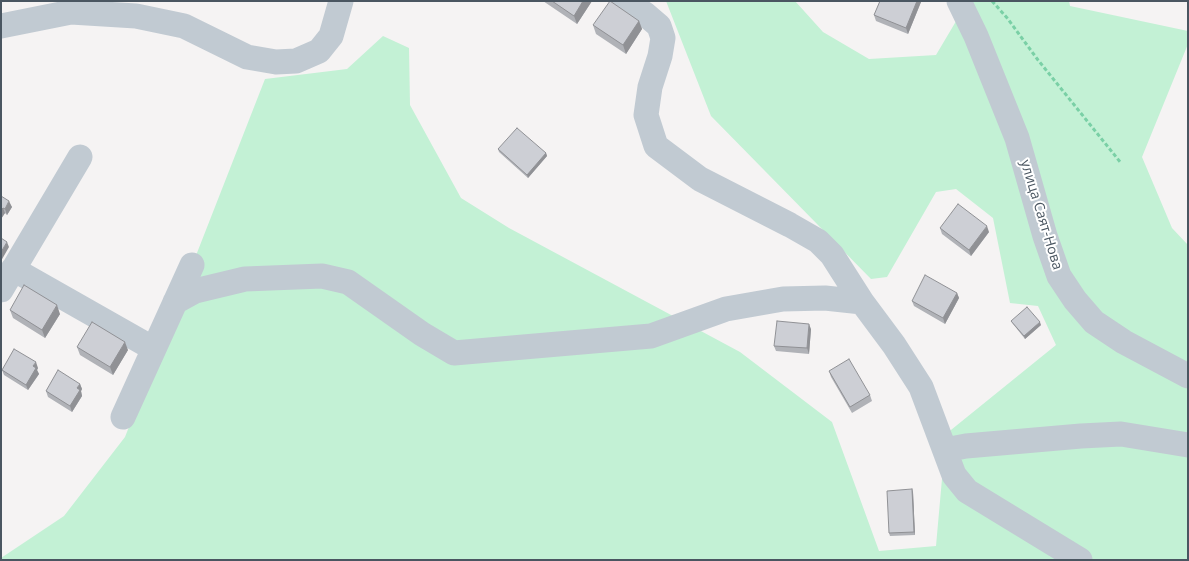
<!DOCTYPE html>
<meta charset="utf-8">
<style>
body{margin:0}
#map{position:relative;width:1189px;height:561px;overflow:hidden;background:#f5f3f3;font-family:"Open Sans",sans-serif}
canvas{display:block}
.frame{position:absolute;inset:0;border:2px solid #4a5661;pointer-events:none}
</style>
<div id="map">
<canvas width="1189" height="561"></canvas>
<div class="frame"></div>
</div>
<script>
const context = document.querySelector('canvas').getContext('2d');
context.lineJoin = 'round';
function fillPath(path, color) { context.fillStyle = color; context.fill(path, 'evenodd'); }
const shape = rows => new Path2D(rows.map(r => 'M' + r).join(''));
function trace(path, color, width, dash) { context.strokeStyle = color; context.lineWidth = width; context.lineCap = dash ? 'butt' : 'round'; context.setLineDash(dash || []); context.stroke(path); }
function label(font, color, halo, rows, align = 'center') {
  context.font = font + ' "Open Sans",sans-serif'; context.lineWidth = 4; context.setLineDash([]); context.textBaseline = 'middle'; context.strokeStyle = halo; context.fillStyle = color; for (const [text, x, y, turn = 0] of rows) {
    context.save(); context.translate(x, y); context.rotate((+turn || 0) * Math.PI / 180); context.textAlign = isNaN(turn) ? turn : align; if (halo) context.strokeText(text, 0, 0); context.fillText(text, 0, 0); context.restore();
  }
}
fillPath(shape([
 [666,1,795,1,823,32,869,59,936,55,968,1,1069,1,1070,6,1188,31,1188,44,1142,157,1172,228,1188,245,1188,560,1,560,1,558,64,516,125,437,265,79,347,69,383,36,409,48,410,105,461,198,509,228,740,352,832,422,879,551,936,546,946,434,1056,345,1038,306,1010,303,993,218,956,189,936,192,887,277,871,279,711,116]
]), '#c3f1d5');
trace(shape([
 [992,1,1008,19,1038,60,1121,163]
]), '#7ad0a6', 3, [4, 2.5]);
trace(shape([
 [625,1,645,14,659,26,663,38,660,56,650,87,646,115,656,146,700,179,790,225,818,241,832,255,862,302,894,345,921,387,954,475,967,491,1080,560],
 [959,1,976,36,1017,138,1045,236,1059,276,1075,300,1094,322,1124,342,1188,376],
 [1,26,71,12,136,16,184,26,247,57,276,62,296,61,319,51,331,36,341,1],
 [13,269,154,349],
 [1,290,80,157],
 [175,302,195,291,245,279,322,276,348,282,422,334,454,353,651,336,726,309,783,299,825,298,862,302],
 [123,417,192,265],
 [945,450,966,446,1081,436,1121,434,1188,445]
]), '#c1cad2', 25);
fillPath(shape([
 [543,1,592,1,577,24],
 [880,1,920,1,921,2,908,34,876,21,874,15],
 [639,21,642,29,626,54,596,34,593,25],
 [498,149,546,153,547,156,528,178,499,152],
 [1,196,12,207,7,215,5,213,1,219],
 [940,228,989,232,971,256,942,234],
 [957,293,959,298,945,324,914,306,912,301],
 [10,310,60,314,45,338,13,318],
 [1011,321,1041,325,1025,339,1013,324],
 [811,329,809,354,776,351,774,346],
 [77,347,128,350,113,375,80,355],
 [38,368,37,370,39,374,28,390,4,375,2,370],
 [829,371,870,395,872,401,852,413,831,377],
 [80,384,82,389,81,391,82,396,72,412,48,397,46,391],
 [912,489,913,492,915,535,890,536,889,533]
]), '#b0b2b7');
fillPath(shape([
 [583,1,592,1,577,24,574,16],
 [917,1,920,1,921,2,908,34,906,28],
 [639,21,642,29,626,54,623,45],
 [546,153,547,156,528,178,527,175],
 [9,201,12,207,7,215,5,209],
 [3,208,5,213,1,219,1,210],
 [987,226,989,232,971,256,969,250],
 [7,242,9,247,1,261,1,252],
 [957,293,959,298,945,324,943,318],
 [57,305,60,314,45,338,42,330],
 [1040,322,1041,325,1025,339,1024,336],
 [809,324,811,329,809,354,807,348],
 [125,342,128,350,113,375,110,367],
 [36,362,38,368,37,370,39,374,28,390,26,385,33,366],
 [80,384,82,389,81,391,82,396,72,412,70,406,77,388],
 [912,489,913,492,915,535,914,532]
]), '#909195');
const building = shape([
 [552,1,583,1,574,16,552,1],
 [610,1,639,21,623,45,593,25,610,1],
 [880,1,917,1,906,28,874,15,880,1],
 [517,128,546,153,527,175,498,149,517,128],
 [1,196,9,201,5,209,3,208,1,210,1,196],
 [958,204,987,226,969,250,940,228,958,204],
 [1,238,7,242,1,252,1,238],
 [925,275,957,293,943,318,912,301,925,275],
 [24,285,57,305,42,330,10,310,24,285],
 [1027,307,1040,322,1024,336,1011,321,1027,307],
 [777,321,809,324,807,348,774,346,777,321],
 [92,322,125,342,110,367,77,347,92,322],
 [14,349,36,362,33,366,36,368,26,385,2,370,14,349],
 [849,359,870,395,850,407,829,371,849,359],
 [58,370,80,384,77,388,80,390,70,406,46,391,58,370],
 [912,489,914,532,889,533,887,491,912,489]
]);
fillPath(building, '#cdcfd5');
trace(building, '#909195', 1);
label('14px', '#4a5661', '#fff', [
 ["улица Саят-Нова",1041,215,73]
]);
</script>
